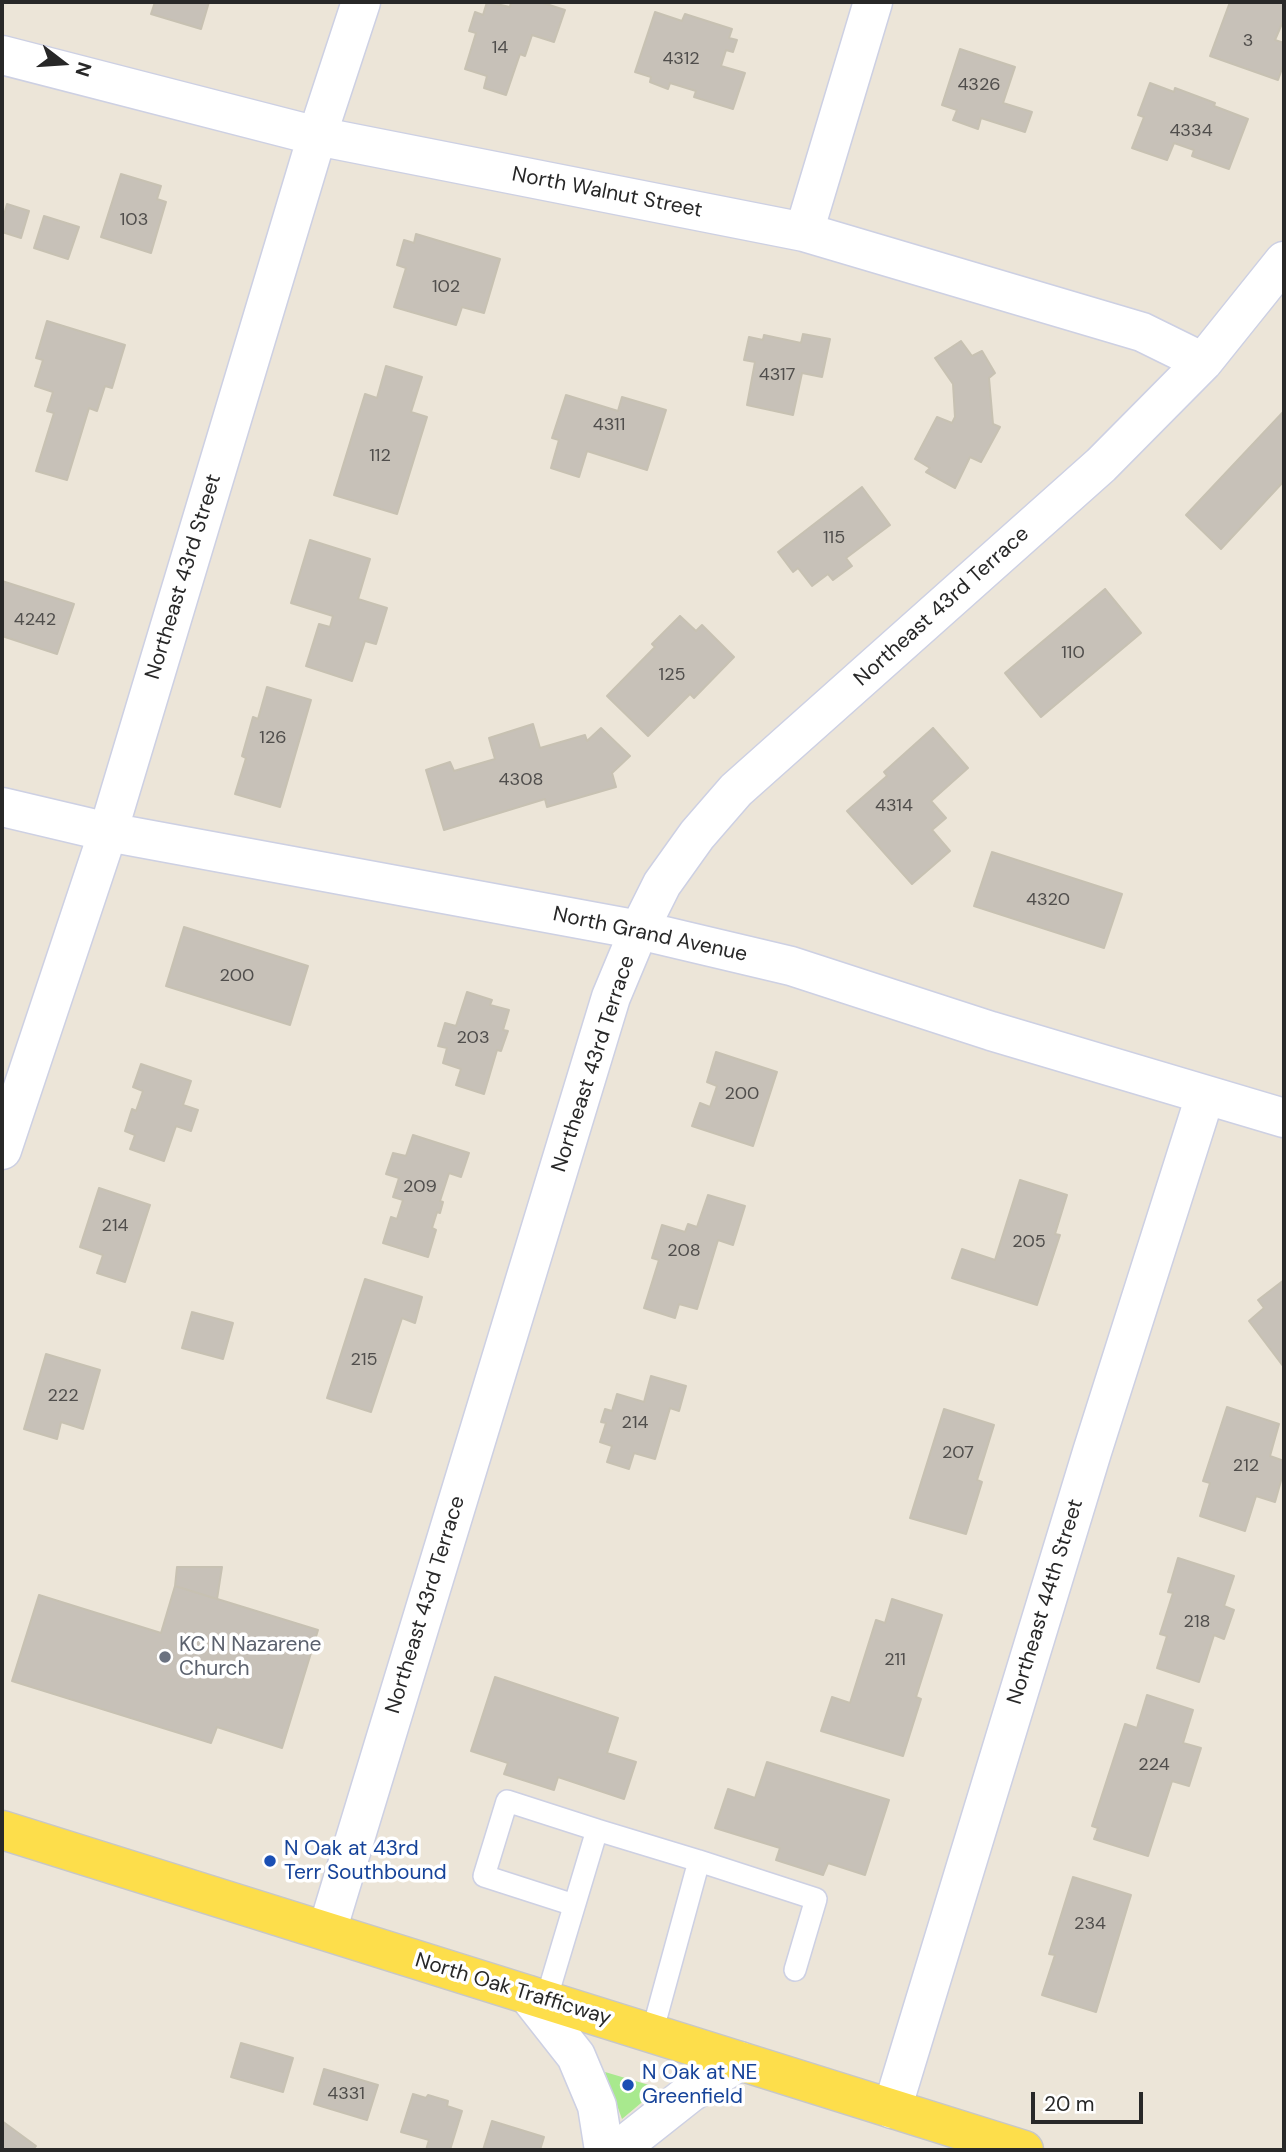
<!DOCTYPE html>
<style>
body{margin:0}
#map{position:relative;width:1286px;height:2152px;overflow:hidden;background:#ece5d8;font-family:"DM Sans",sans-serif}
canvas{display:block}
.frame{position:absolute;inset:0;border:4px solid #282828;pointer-events:none}
.north{position:absolute;left:28px;top:28px;width:70px;height:70px;-webkit-text-stroke:5px #fff;paint-order:stroke;rotate:107deg;font-size:19px;font-weight:700;line-height:28px;text-align:center;color:#282828}
.north::after{content:'';display:block;margin:auto;width:24px;height:32px;background:#282828;clip-path:polygon(50% 0,100% 100%,50% 72%,0 100%)}
.scale{position:absolute;left:1031px;top:2092px;width:112px;height:32px;box-sizing:border-box;border:4px solid #282828;border-top:0;padding-left:9px;font-size:21px;line-height:24px;white-space:nowrap;color:#282828;-webkit-text-stroke:5px #fff;paint-order:stroke}
</style>
<div id="map">
<canvas width="1286" height="2152"></canvas>
<div class="frame"></div>
<div class="north">N</div>
<div class="scale">20 m</div>
</div>
<script>
const context = document.querySelector('canvas').getContext('2d');
context.lineJoin = 'round';
function fillPath(path, color) { context.fillStyle = color; context.fill(path, 'evenodd'); }
const shape = rows => new Path2D(rows.map(r => 'M' + r).join(''));
function trace(path, color, width, dash) { context.strokeStyle = color; context.lineWidth = width; context.lineCap = dash ? 'butt' : 'round'; context.setLineDash(dash || []); context.stroke(path); }
function label(font, color, halo, rows, align = 'center') {
  context.font = font + ' "DM Sans",sans-serif'; context.lineWidth = 7; context.setLineDash([]); context.textBaseline = 'middle'; context.strokeStyle = halo; context.fillStyle = color; for (const [text, x, y, turn = 0] of rows) {
    context.save(); context.translate(x, y); context.rotate((+turn || 0) * Math.PI / 180); context.textAlign = isNaN(turn) ? turn : align; if (halo) context.strokeText(text, 0, 0); context.fillText(text, 0, 0); context.restore();
  }
}
fillPath(shape([
 [605,2072,659,2088,622,2119]
]), '#a8e98e');
const building = shape([
 [155,2,209,2,201,29,151,14,155,2],
 [487,2,510,7,511,2,540,2,565,10,554,42,532,35,525,56,520,54,506,95,484,88,487,76,465,69,476,33,469,31,475,12,483,15,487,2],
 [1230,2,1284,2,1284,19,1275,40,1284,43,1284,63,1278,80,1210,56,1230,2],
 [655,12,682,21,685,14,732,29,729,38,737,40,733,52,726,50,721,66,745,73,733,109,694,97,696,91,670,83,668,89,650,82,651,77,635,72,655,12],
 [960,49,1015,67,1003,103,1032,112,1025,132,981,118,978,129,953,120,957,110,942,105,960,49],
 [1150,83,1174,92,1175,88,1215,103,1214,106,1248,119,1229,169,1192,156,1194,150,1174,143,1167,160,1132,148,1144,117,1138,115,1150,83],
 [121,174,161,186,157,199,166,202,151,253,101,237,121,174],
 [7,204,29,211,21,238,2,232,2,222,7,204],
 [44,216,79,227,68,259,34,248,44,216],
 [416,234,500,259,484,313,462,307,456,325,394,307,406,268,397,265,404,240,414,243,416,234],
 [47,321,125,345,112,388,105,386,97,411,89,408,67,480,36,471,54,413,47,411,53,392,35,386,43,360,36,358,47,321],
 [803,334,830,339,822,377,802,373,793,415,747,405,755,362,744,360,749,337,763,340,764,335,801,343,803,334],
 [961,341,972,356,982,351,995,373,989,378,993,424,1000,427,981,462,970,457,955,488,926,472,930,468,915,459,937,417,952,423,955,417,953,384,935,358,961,341],
 [386,366,422,377,411,412,427,417,397,514,334,495,365,394,377,398,386,366],
 [566,395,618,411,622,397,666,410,647,470,587,451,579,477,551,468,559,440,552,438,566,395],
 [1284,411,1284,481,1221,549,1186,515,1284,411],
 [862,487,890,525,846,558,852,566,833,580,828,574,812,586,798,568,793,572,778,552,862,487],
 [310,540,370,559,358,599,387,608,376,644,365,641,352,681,306,666,319,624,330,627,333,616,291,603,310,540],
 [2,581,74,604,57,654,2,636,2,581],
 [1105,589,1141,633,1041,717,1005,673,1105,589],
 [680,616,696,631,702,625,734,657,694,698,690,694,648,736,607,696,655,647,652,644,680,616],
 [267,687,311,700,280,807,235,794,246,758,242,756,253,717,258,719,267,687],
 [533,724,540,748,585,735,587,741,601,728,630,756,612,773,616,787,547,807,545,799,444,830,426,770,450,762,454,771,495,759,489,738,533,724],
 [933,728,968,768,931,801,946,818,932,830,950,851,912,884,847,811,887,776,884,772,933,728],
 [992,852,1122,894,1104,948,974,906,992,852],
 [184,927,308,966,290,1025,166,986,184,927],
 [467,992,492,1000,490,1005,509,1010,503,1030,508,1031,501,1051,497,1050,484,1094,456,1085,461,1069,443,1063,447,1048,438,1046,445,1023,456,1026,467,992],
 [716,1052,777,1072,753,1146,692,1126,700,1103,710,1107,717,1086,707,1082,716,1052],
 [141,1064,191,1081,183,1105,198,1110,191,1131,176,1126,164,1161,130,1149,135,1135,125,1131,132,1109,136,1111,143,1091,133,1087,141,1064],
 [413,1135,469,1153,461,1177,449,1173,440,1201,443,1202,440,1213,437,1212,432,1228,436,1230,428,1257,383,1243,391,1217,397,1219,403,1200,393,1197,399,1178,386,1174,393,1153,406,1156,413,1135],
 [1020,1180,1067,1195,1055,1234,1060,1235,1037,1305,952,1278,962,1249,995,1260,1020,1180],
 [99,1188,150,1205,125,1282,97,1273,103,1255,80,1247,99,1188],
 [708,1195,745,1206,733,1245,718,1240,697,1309,679,1304,675,1318,644,1308,659,1260,652,1258,662,1225,685,1232,688,1224,697,1227,708,1195],
 [365,1279,422,1297,415,1323,402,1318,371,1412,327,1398,365,1279],
 [1284,1280,1284,1365,1283,1366,1249,1321,1264,1308,1258,1300,1284,1280],
 [192,1312,233,1323,223,1359,182,1348,192,1312],
 [46,1354,100,1370,83,1429,61,1422,57,1439,24,1429,46,1354],
 [651,1376,686,1386,679,1411,670,1408,655,1459,634,1453,629,1469,607,1462,612,1446,600,1442,606,1423,601,1422,605,1409,612,1411,617,1394,644,1402,651,1376],
 [1227,1407,1279,1424,1270,1456,1284,1461,1284,1470,1275,1502,1256,1496,1245,1531,1200,1516,1210,1483,1203,1481,1227,1407],
 [944,1409,994,1425,977,1480,982,1482,966,1534,910,1518,944,1409],
 [1178,1558,1234,1576,1224,1606,1234,1610,1224,1639,1214,1635,1199,1682,1157,1668,1167,1636,1160,1634,1173,1593,1168,1592,1178,1558],
 [177,1567,222,1567,217,1599,175,1586,177,1567],
 [175,1586,318,1630,282,1748,217,1727,211,1743,12,1681,39,1595,161,1633,175,1586],
 [892,1599,942,1615,916,1697,921,1699,903,1756,821,1731,832,1697,850,1703,876,1620,885,1623,892,1599],
 [495,1677,618,1718,607,1753,636,1762,624,1799,558,1777,554,1790,504,1774,508,1763,471,1751,495,1677],
 [1147,1695,1193,1710,1183,1743,1201,1748,1189,1786,1172,1781,1148,1856,1094,1839,1098,1828,1092,1826,1125,1724,1137,1728,1147,1695],
 [767,1762,889,1800,865,1875,828,1863,823,1875,776,1860,780,1848,715,1828,728,1789,755,1798,767,1762],
 [1073,1877,1131,1895,1096,2012,1042,1995,1055,1955,1049,1954,1073,1877],
 [241,2043,293,2058,283,2092,231,2077,241,2043],
 [324,2069,378,2085,367,2120,314,2104,324,2069],
 [413,2094,426,2098,428,2095,448,2101,447,2106,462,2111,450,2150,426,2150,429,2140,401,2132,413,2094],
 [2,2121,36,2146,33,2150,2,2150,2,2121],
 [492,2121,544,2137,540,2150,483,2150,492,2121]
]);
fillPath(building, '#c7c1b8');
trace(building, '#c7c1b2', 2);
const service = shape([
 [574,1905,484,1876,507,1801,597,1830],
 [546,2000,597,1830,699,1861],
 [652,2033,699,1861,816,1899,795,1970]
]);
const minor = shape([
 [2,55,317,136,804,232,1142,332,1203,362],
 [804,232,873,2],
 [2,807,108,832,639,930,791,966,991,1031,1284,1118],
 [2,1150,108,832,317,136,361,2],
 [327,1931,611,997,639,930,662,884,697,835,736,790,1101,465,1203,362,1284,261],
 [528,1995,576,2056,597,2106,604,2150],
 [892,2109,1092,1452,1205,1096],
 [618,2150,690,2093,740,2061]
]);
const primary = shape([
 [2,1830,1024,2150]
]);
trace(service, '#cdd0e3', 24);
trace(minor, '#cdd0e3', 41);
trace(primary, '#c7c7c7', 41);
trace(service, '#fff', 21);
trace(minor, '#fff', 38);
trace(primary, '#fdde4b', 38);
for (const [x, y, r, color] of [
 [165,1657,7,"#6b7280"],
 [270,1861,7,"#1a4fb4"],
 [628,2085,7,"#1a4fb4"]
]) { const dot = new Path2D(); dot.arc(x, y, r, 0, 2 * Math.PI); context.fillStyle = color; context.fill(dot); trace(dot, '#fff', 2.5); }
label('18px', '#504e4c', null, [
 ["3",1248,41],
 ["14",500,48],
 ["4312",681,59],
 ["4326",979,85],
 ["4334",1191,131],
 ["103",134,220],
 ["102",446,287],
 ["4317",777,375],
 ["4311",609,425],
 ["112",380,456],
 ["115",834,538],
 ["4242",35,620],
 ["110",1073,653],
 ["125",672,675],
 ["126",273,738],
 ["4308",521,780],
 ["4314",894,806],
 ["4320",1048,900],
 ["200",237,976],
 ["203",473,1038],
 ["200",742,1094],
 ["209",420,1187],
 ["214",115,1226],
 ["205",1029,1242],
 ["208",684,1251],
 ["215",364,1360],
 ["222",63,1396],
 ["214",635,1423],
 ["207",958,1453],
 ["212",1246,1466],
 ["218",1197,1622],
 ["211",895,1660],
 ["224",1154,1765],
 ["234",1090,1924],
 ["4331",346,2094]
]);
label('21px', '#282828', '#fff', [
 ["North Walnut Street",607,193,11],
 ["Northeast 43rd Street",184,577,-73],
 ["Northeast 43rd Terrace",942,607,-42],
 ["North Grand Avenue",650,935,12],
 ["Northeast 43rd Terrace",594,1064,-72],
 ["Northeast 44th Street",1046,1602,-73],
 ["Northeast 43rd Terrace",426,1605,-73],
 ["North Oak Trafficway",513,1990,17]
]);
label('21px', '#5b616d', '#fff', [
 ["KC N Nazarene",179,1645],
 ["Church",179,1669]
], 'left');
label('21px', '#164399', '#fff', [
 ["N Oak at 43rd",284,1849],
 ["Terr Southbound",284,1873],
 ["N Oak at NE",642,2073],
 ["Greenfield",642,2097]
], 'left');
</script>
